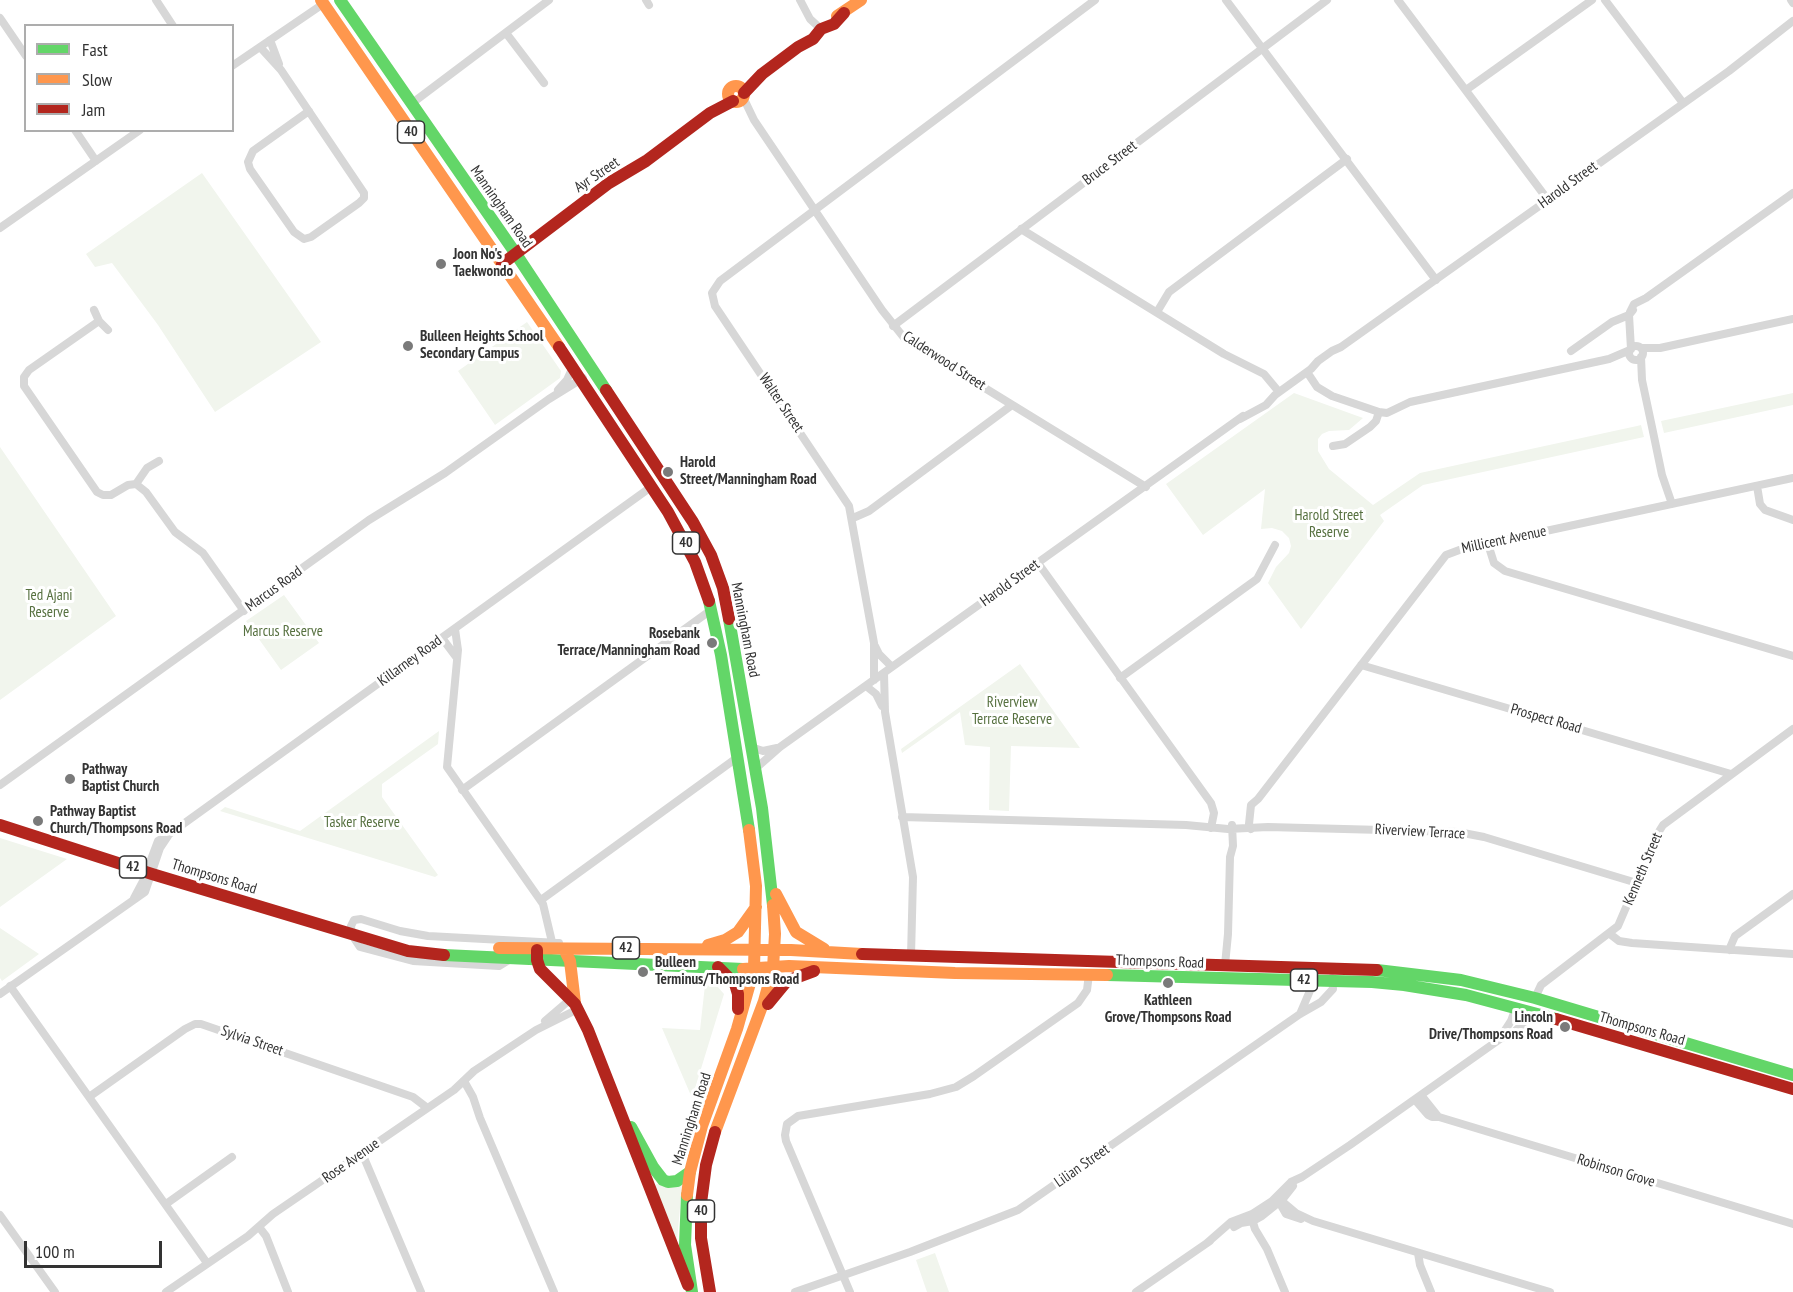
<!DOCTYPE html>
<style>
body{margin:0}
#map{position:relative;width:1793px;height:1292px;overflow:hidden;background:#fff;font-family:"PT Sans Narrow",sans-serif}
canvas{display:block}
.legend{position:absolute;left:24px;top:24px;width:210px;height:108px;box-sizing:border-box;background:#fff;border:2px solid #adadad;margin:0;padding:8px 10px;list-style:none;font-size:18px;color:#333}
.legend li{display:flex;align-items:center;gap:12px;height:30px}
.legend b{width:30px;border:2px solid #adadad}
.scale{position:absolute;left:24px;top:1241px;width:138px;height:27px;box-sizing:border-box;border:3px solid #333;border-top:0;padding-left:8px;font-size:18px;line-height:21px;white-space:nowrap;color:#333;-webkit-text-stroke:4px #fff;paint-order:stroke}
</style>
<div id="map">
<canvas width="1793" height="1292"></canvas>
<ul class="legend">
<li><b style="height:8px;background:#63d668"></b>Fast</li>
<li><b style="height:8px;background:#ff974d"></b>Slow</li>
<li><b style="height:8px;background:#b3261e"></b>Jam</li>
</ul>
<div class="scale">100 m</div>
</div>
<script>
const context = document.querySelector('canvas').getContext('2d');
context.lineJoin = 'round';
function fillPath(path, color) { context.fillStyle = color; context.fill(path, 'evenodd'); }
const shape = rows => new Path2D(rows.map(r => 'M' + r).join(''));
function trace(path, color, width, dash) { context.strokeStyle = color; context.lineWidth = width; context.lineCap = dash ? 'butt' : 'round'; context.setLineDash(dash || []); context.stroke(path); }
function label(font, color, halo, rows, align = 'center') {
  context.font = font + ' "PT Sans Narrow",sans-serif'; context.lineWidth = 6; context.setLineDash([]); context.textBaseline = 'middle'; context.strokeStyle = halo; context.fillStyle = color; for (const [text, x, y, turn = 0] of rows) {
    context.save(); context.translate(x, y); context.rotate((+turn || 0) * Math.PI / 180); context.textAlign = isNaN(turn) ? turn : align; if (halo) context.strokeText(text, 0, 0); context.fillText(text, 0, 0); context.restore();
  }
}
fillPath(shape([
 [202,173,321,342,215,412,158,325,112,263,95,267,86,254],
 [527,322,561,371,560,378,495,425,458,371],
 [1294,393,1363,418,1349,430,1329,431,1322,434,1318,439,1318,451,1329,469,1373,505,1420,473,1637,426,1641,425,1644,437,1423,485,1380,515,1384,521,1301,629,1268,583,1276,567,1289,553,1291,546,1289,538,1282,531,1272,528,1261,529,1265,489,1203,535,1166,484],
 [1793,393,1793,405,1664,433,1661,421],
 [0,447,116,616,0,700],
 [284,595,319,643,281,670,246,621],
 [1020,664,1080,748,1011,746,1009,811,989,810,990,747,965,745,960,712,902,753,901,749],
 [439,731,438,744,382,784,382,797,438,875,435,877,220,811,225,807,300,831],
 [0,838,67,859,0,907],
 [0,928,39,954,2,981,0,978],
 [705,985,717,986,724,994,692,1098,662,1028,700,1030],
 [659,1183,682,1185,677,1241,652,1186],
 [935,1253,949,1292,927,1292,916,1260]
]), '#f1f5ed');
trace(shape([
 [156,0,173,26],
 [646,0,649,5],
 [800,0,810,19,821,29],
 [1226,0,1436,280],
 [1398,0,1548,200],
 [1605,0,1683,103],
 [1791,0,1793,3],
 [0,18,26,56],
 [506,33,544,83],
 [270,40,279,64],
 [260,47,281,70,364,193,364,198,359,203,311,237,304,239,294,232,250,169,248,162,253,151,309,111],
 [232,66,323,4],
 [1466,90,1592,0],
 [743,97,754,120,882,310,905,339,1146,487],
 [411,104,549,0],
 [75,130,96,161],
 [0,228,140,130],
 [1021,229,1224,354,1264,374,1279,392],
 [94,310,99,321,108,330],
 [1157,312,1169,292,1347,159],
 [1630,312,1634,304,1646,298,1793,193],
 [1629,315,1631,349],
 [99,321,29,370,24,377,24,386,97,492,103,495,111,495,128,485,136,484],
 [893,326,1327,0],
 '1629 353a7 7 0 1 1 14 0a7 7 0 1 1-14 0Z',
 [1641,348,1660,348,1793,319],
 [1571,351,1612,322,1629,315,1633,310],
 [1641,357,1642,380,1652,427,1662,475,1672,504],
 [1307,372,1317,387,1332,396,1379,412,1387,413,1410,402,1609,359,1630,350],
 [558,390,567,380,572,369],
 [1240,419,1266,405,1275,395,1311,369,1318,361,1332,351,1341,347,1729,71,1793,21],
 [1333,446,1345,444,1370,427,1376,421,1379,412],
 [159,461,147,468,136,484,146,492,175,532,203,553,244,611],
 [1757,486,1760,504,1765,510,1793,520],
 [853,518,869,511,1012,405],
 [1488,544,1494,563,1505,571,1793,656],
 [1038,563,1211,803,1214,813,1211,828],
 [455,629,458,650,447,767,543,904,552,942],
 [442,638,457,658],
 [875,646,879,654,892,667],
 [1361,665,1731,774],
 [884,673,885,712,913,877,911,956],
 [1120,678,1257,579,1275,545],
 [874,680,874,643,849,506,715,306,712,293,720,281,1095,0],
 [866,686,876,694,882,706],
 [751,747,763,751,777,748],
 [755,769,780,747,1243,416],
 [0,785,369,520,445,473,549,399,583,378],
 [462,790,711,610],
 [902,817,1186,825,1228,829,1268,827,1458,832,1484,837,1637,883],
 [1251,829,1249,824,1251,805,1258,799,1446,555,1462,549,1793,478],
 [134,898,143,881,158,841,168,835,651,487],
 [541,900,738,757],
 [1610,934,1619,941,1632,943,1793,954],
 [1729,950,1735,936,1793,894],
 [512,958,499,966,413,961,360,947,352,935,351,926,354,920,361,919,400,931,428,936,559,943],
 [1225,965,1228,934,1230,857,1233,846,1232,825],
 [10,986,207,1263],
 [0,994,145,892,160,848,168,836],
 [1535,998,1541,985,1618,926,1658,833,1663,825,1793,729],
 [1300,1014,1315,979],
 [545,1021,573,997],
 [1500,1038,1511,1021,1516,1007],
 [464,1081,473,1097,480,1118,554,1292],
 [1421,1095,1437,1115],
 [89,1097,185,1029,195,1024,201,1024,413,1097,426,1107],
 [1415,1100,1428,1115,1432,1117,1439,1117,1793,1224],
 [362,1153,421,1292],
 [1277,1197,1296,1213,1313,1221,1550,1292],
 [1278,1200,1286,1214,1301,1219],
 [166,1204,232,1157],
 [0,1215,55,1292],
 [1252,1219,1255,1229,1267,1249,1285,1292],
 [259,1227,266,1236,288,1292],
 [1234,1227,1241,1223,1253,1221,1262,1216,1282,1200,1293,1186],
 [1207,1243,1231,1222,1252,1214,1272,1201,1291,1182,1302,1177,1350,1145,1500,1039,1514,1032,1524,1023,1531,1012],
 [1418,1253,1420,1265,1431,1292],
 [166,1292,248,1236,273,1214,454,1090,474,1071,536,1030,578,1009],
 [795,1292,910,1252,1018,1210,1300,1014,1321,1002,1333,989,1332,978],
 [850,1292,786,1141,785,1135,787,1124,798,1116,930,1094,956,1087,974,1076,1078,1003,1087,990,1089,974],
 [1136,1292,1210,1241]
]), '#d7d7d7', 8);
trace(shape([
 [340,0,516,254,606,390],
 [709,601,721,655,749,830],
 [729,619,762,808,773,905],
 [444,955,743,969],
 [1377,970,1461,980,1535,998,1793,1075],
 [1107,975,1372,982,1404,985,1466,995,1556,1019],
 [631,1127,653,1167,663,1180,668,1182,677,1181,690,1172],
 [687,1195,685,1245,692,1292]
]), '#63d668', 12);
trace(shape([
 [321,0,559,347],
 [837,16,861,0],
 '728 94a8 8 0 1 1 16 0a8 8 0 1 1-16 0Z',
 [776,894,796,932,824,949],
 [708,945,725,940,738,932,756,907],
 [499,948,791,950,862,954],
 [566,953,570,961,575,1003],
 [743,969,789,966,955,973,1107,975],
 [715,1132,764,1001,773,968,775,934,773,905],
 [687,1195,690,1172,702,1126,737,1029,754,969,756,886,749,830]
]), '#ff974d', 12);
trace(shape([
 [744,93,762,74,798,47,813,39,821,29,834,24,844,13],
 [502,264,609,183,646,161,710,113,733,101],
 [559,347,668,512,695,562,709,601],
 [606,390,693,522,711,555,723,588,729,619],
 [0,825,152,874,408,951,444,955],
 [537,950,537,960,540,969,575,1004,588,1030,688,1285],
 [862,954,1377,970],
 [718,967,735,984,738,994,738,1009],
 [768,1004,787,981,814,971],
 [1556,1019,1793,1089],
 [710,1292,701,1238,701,1203,706,1165,715,1132]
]), '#b3261e', 12);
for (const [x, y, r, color] of [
 [441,264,6,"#7a7a7a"],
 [408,346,6,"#7a7a7a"],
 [668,472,6,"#7a7a7a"],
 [712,643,6,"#7a7a7a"],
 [70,779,6,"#7a7a7a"],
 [38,821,6,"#7a7a7a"],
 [643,972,6,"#7a7a7a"],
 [1168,983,6,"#7a7a7a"],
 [1565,1027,6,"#7a7a7a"]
]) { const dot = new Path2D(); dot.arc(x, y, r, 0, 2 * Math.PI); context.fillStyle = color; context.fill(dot); trace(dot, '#fff', 2); }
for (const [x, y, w] of [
 [411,132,27],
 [686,543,27],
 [133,867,27],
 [626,948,27],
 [1304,980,27],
 [701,1211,27]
]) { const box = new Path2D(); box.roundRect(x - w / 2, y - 11, w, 22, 4.5); context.fillStyle = '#fff'; context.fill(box); trace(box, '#333', 1.5); }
label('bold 14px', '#333', null, [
 ["40",411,132],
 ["40",686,543],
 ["42",133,867],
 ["42",626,948],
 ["42",1304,980],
 ["40",701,1211]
]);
label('15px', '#333', '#fff', [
 ["Bruce Street",1110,163,-37],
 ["Ayr Street",597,175,-34],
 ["Harold Street",1568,185,-36],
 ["Manningham Road",501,207,55],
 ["Calderwood Street",944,361,33],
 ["Walter Street",781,403,56],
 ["Millicent Avenue",1504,540,-12],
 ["Harold Street",1010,583,-36],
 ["Marcus Road",274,589,-36],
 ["Manningham Road",745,630,79],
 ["Killarney Road",410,661,-36],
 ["Prospect Road",1546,719,16],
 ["Riverview Terrace",1420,832,3],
 ["Kenneth Street",1643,869,-67],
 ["Thompsons Road",214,877,17],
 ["Thompsons Road",1160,962,2],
 ["Thompsons Road",1642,1029,16],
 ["Sylvia Street",252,1041,19],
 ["Manningham Road",692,1119,-72],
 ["Rose Avenue",351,1161,-35],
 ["Lilian Street",1082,1166,-35],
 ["Robinson Grove",1616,1171,17]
]);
label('bold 15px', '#333', '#fff', [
 ["Joon No's",453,255],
 ["Taekwondo",453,272],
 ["Bulleen Heights School",420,337],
 ["Secondary Campus",420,354],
 ["Harold",680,463],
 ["Street/Manningham Road",680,480],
 ["Rosebank",700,634,"right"],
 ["Terrace/Manningham Road",700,651,"right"],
 ["Pathway",82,770],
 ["Baptist Church",82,787],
 ["Pathway Baptist",50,812],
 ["Church/Thompsons Road",50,829],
 ["Bulleen",655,963],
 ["Terminus/Thompsons Road",655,980],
 ["Kathleen",1168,1001,"center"],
 ["Grove/Thompsons Road",1168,1018,"center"],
 ["Lincoln",1553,1018,"right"],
 ["Drive/Thompsons Road",1553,1035,"right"]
], 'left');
label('15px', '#56703f', '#fff', [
 ["Harold Street",1329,516],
 ["Reserve",1329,533],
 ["Ted Ajani",49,596],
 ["Reserve",49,613],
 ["Marcus Reserve",283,632],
 ["Riverview",1012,703],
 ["Terrace Reserve",1012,720],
 ["Tasker Reserve",362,823]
]);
</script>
